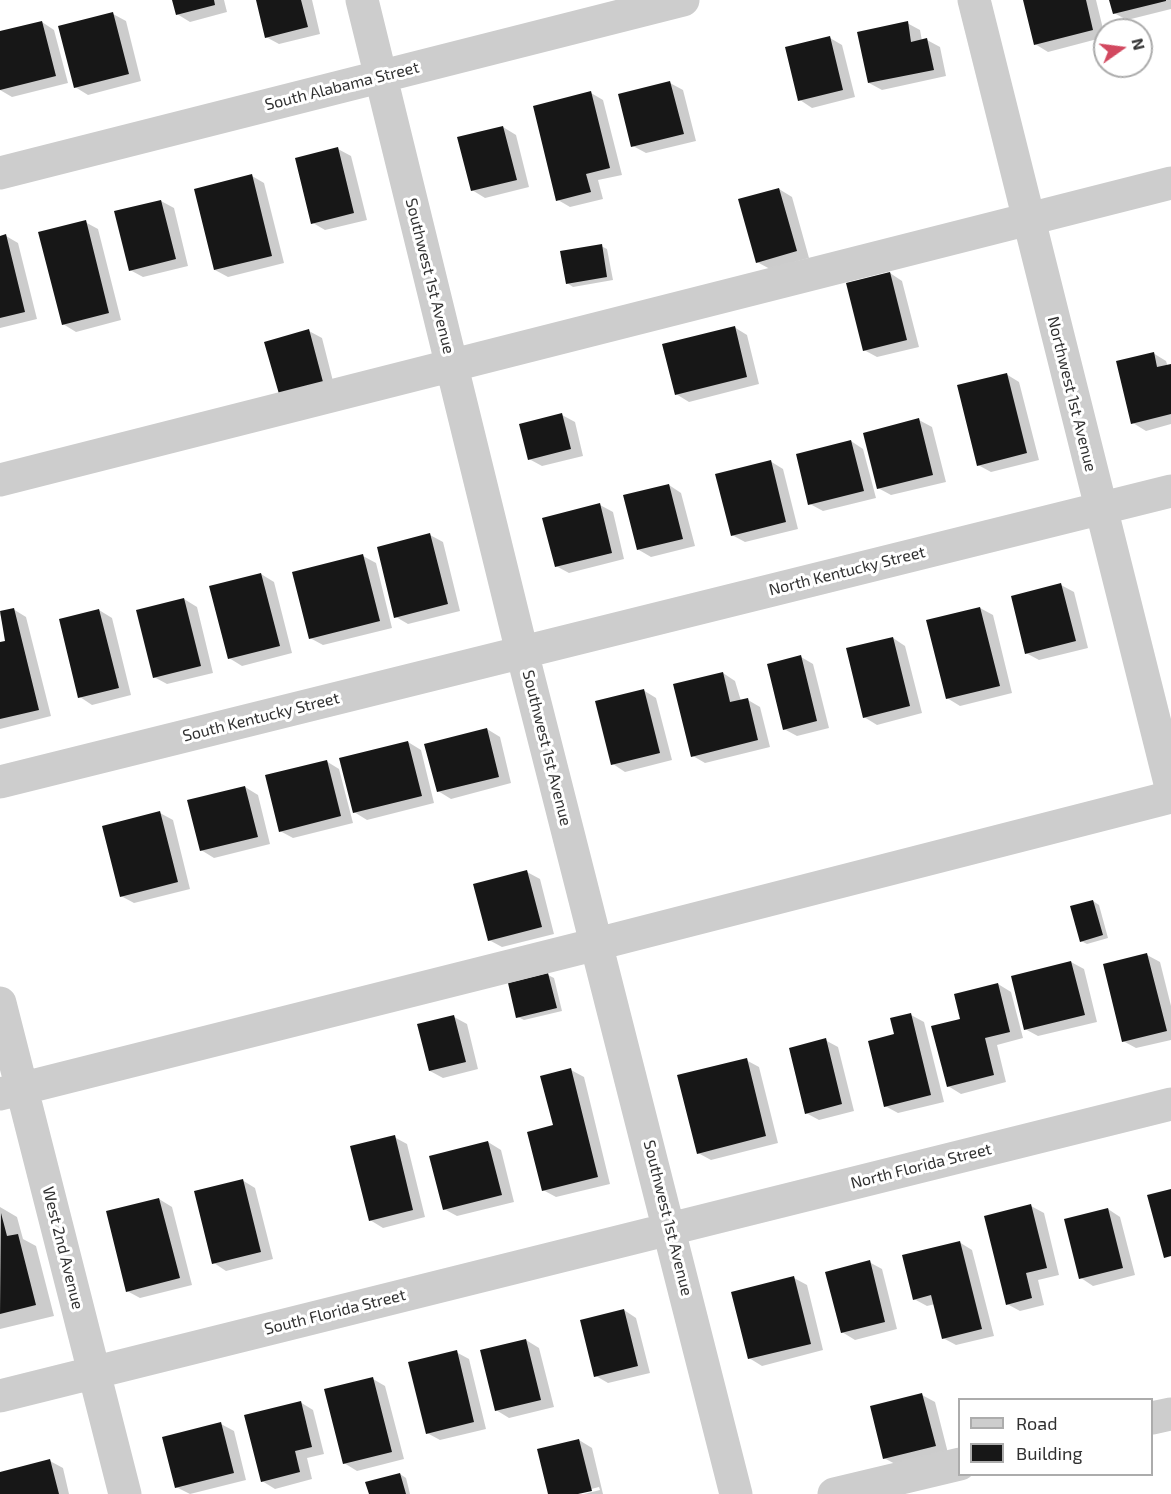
<!DOCTYPE html>
<style>
body{margin:0}
#map{position:relative;width:1171px;height:1494px;overflow:hidden;background:#fff;font-family:"Exo 2",sans-serif}
canvas{display:block}
.legend{position:absolute;left:958px;top:1398px;width:195px;height:78px;box-sizing:border-box;background:#fff;border:2px solid #acacac;margin:0;padding:8px 10px;list-style:none;font-size:18px;color:#303030}
.legend li{display:flex;align-items:center;gap:12px;height:30px}
.legend b{width:30px;border:2px solid #acacac}
.north{position:absolute;left:1093px;top:18px;width:60px;height:60px;box-sizing:border-box;background:#fff;border:2px solid #acacac;border-radius:50%;rotate:76deg;font-size:16px;font-weight:700;line-height:24px;text-align:center;color:#303030}
.north::after{content:'';display:block;margin:auto;width:21px;height:27px;background:#d2485f;clip-path:polygon(50% 0,100% 100%,50% 72%,0 100%)}
</style>
<div id="map">
<canvas width="1171" height="1494"></canvas>
<ul class="legend">
<li><b style="height:8px;background:#cdcdcd"></b>Road</li>
<li><b style="height:16px;background:#171717"></b>Building</li>
</ul>
<div class="north">N</div>
</div>
<script>
const context = document.querySelector('canvas').getContext('2d');
context.lineJoin = 'round';
function fillPath(path, color) { context.fillStyle = color; context.fill(path, 'evenodd'); }
const shape = rows => new Path2D(rows.map(r => 'M' + r).join(''));
function trace(path, color, width, dash) { context.strokeStyle = color; context.lineWidth = width; context.lineCap = dash ? 'butt' : 'round'; context.setLineDash(dash || []); context.stroke(path); }
function label(font, color, halo, rows, align = 'center') {
  context.font = font + ' "Exo 2",sans-serif'; context.lineWidth = 6; context.setLineDash([]); context.textBaseline = 'middle'; context.strokeStyle = halo; context.fillStyle = color; for (const [text, x, y, turn = 0] of rows) {
    context.save(); context.translate(x, y); context.rotate((+turn || 0) * Math.PI / 180); context.textAlign = isNaN(turn) ? turn : align; if (halo) context.strokeText(text, 0, 0); context.fillText(text, 0, 0); context.restore();
  }
}
fillPath(shape([
 [174,0,224,0,227,12,190,22,177,14],
 [257,0,312,0,320,34,279,44,266,37],
 [1024,0,1096,0,1105,37,1048,52,1035,44],
 [1111,0,1171,0,1171,9,1127,20,1114,13],
 [113,14,126,21,141,81,88,95,75,87],
 [42,22,54,30,68,83,12,97,0,90,0,33],
 [907,23,920,30,922,41,927,40,940,47,946,76,882,90,869,83],
 [830,38,842,45,855,97,812,108,800,100],
 [670,83,683,90,696,141,646,153,633,146],
 [591,93,603,100,622,175,598,180,603,199,570,207,558,200],
 [503,127,516,135,529,187,485,198,472,190],
 [338,149,351,156,367,220,325,230,313,223],
 [252,176,264,183,284,263,228,277,215,270],
 [779,189,792,197,809,258,770,269,757,262],
 [161,201,174,208,188,266,143,277,130,270],
 [85,222,98,229,121,320,76,332,63,324],
 [6,236,18,243,37,319,0,328,0,237],
 [601,246,607,249,613,280,573,287,567,283],
 [890,273,902,281,919,347,877,357,864,350],
 [734,327,747,335,759,384,689,402,676,394],
 [309,331,322,338,335,389,293,401],
 [1153,353,1166,361,1168,367,1171,366,1171,424,1146,431,1133,423],
 [1006,374,1019,382,1039,460,991,472,978,465],
 [562,415,575,422,583,456,542,466,529,459],
 [919,420,932,427,946,482,891,495,878,488],
 [851,441,863,449,876,498,823,511,810,504],
 [770,461,783,469,798,529,745,542,732,535],
 [669,485,681,493,695,546,651,557,639,550],
 [600,505,613,512,624,559,569,573,556,566],
 [430,535,443,542,460,611,408,624,396,617],
 [363,556,376,563,392,628,323,645,310,638],
 [261,574,274,582,292,653,242,666,229,658],
 [1061,585,1074,592,1088,648,1039,660,1026,653],
 [184,599,197,607,213,673,167,684,154,677],
 [980,608,993,615,1012,693,960,706,947,698],
 [13,609,26,617,51,716,0,729,0,644,7,642,0,613],
 [99,610,112,618,131,695,92,705,80,697],
 [893,638,905,646,922,713,877,725,864,717],
 [801,657,813,664,829,728,797,736,784,729],
 [723,673,735,681,741,701,748,700,760,707,770,747,705,763,693,756],
 [643,690,656,698,672,760,625,772,613,764],
 [487,729,500,737,511,783,451,799,438,791],
 [408,742,421,750,434,803,367,820,354,812],
 [326,761,339,769,353,823,293,838,280,831],
 [245,787,258,795,270,844,214,858,201,850],
 [160,813,173,820,190,889,134,903,121,896],
 [527,872,540,879,554,934,502,947,489,940],
 [1093,901,1099,905,1108,938,1087,944,1081,941],
 [1147,955,1160,962,1171,1006,1171,1040,1136,1048,1123,1041],
 [1071,962,1084,969,1097,1022,1038,1036,1025,1029],
 [548,975,554,978,562,1011,524,1020,518,1017],
 [998,984,1011,992,1023,1038,997,1045,1006,1082,961,1094,948,1086,962,1020],
 [911,1015,924,1022,944,1102,898,1113,885,1106,896,1036],
 [454,1017,467,1024,478,1069,443,1078,430,1071],
 [825,1040,838,1047,854,1111,819,1120,806,1113],
 [746,1060,759,1067,778,1143,711,1160,698,1153],
 [571,1070,584,1077,610,1184,556,1197,543,1190,554,1126],
 [394,1137,407,1144,425,1217,383,1228,370,1220],
 [488,1142,501,1150,514,1202,457,1216,444,1209],
 [242,1180,255,1188,273,1259,226,1271,214,1263],
 [159,1199,172,1207,192,1285,140,1298,127,1291],
 [1031,1206,1044,1213,1059,1275,1038,1280,1044,1305,1020,1311,1007,1304],
 [0,1207,17,1217,23,1239,36,1246,54,1316,0,1329],
 [1108,1209,1120,1217,1135,1275,1093,1286,1081,1278],
 [959,1242,972,1250,994,1336,956,1345,943,1338,935,1304,927,1306,914,1299],
 [869,1262,882,1269,897,1329,855,1340,842,1332],
 [794,1278,807,1285,823,1350,762,1366,749,1358],
 [624,1310,636,1318,650,1373,608,1383,596,1376],
 [526,1340,539,1348,554,1407,509,1418,496,1410],
 [456,1352,469,1359,486,1429,440,1440,427,1433],
 [373,1379,385,1386,404,1459,357,1471,344,1463],
 [922,1395,935,1402,948,1453,897,1465,884,1458],
 [300,1402,313,1410,324,1454,307,1458,312,1479,275,1489,262,1481],
 [221,1424,234,1431,246,1480,190,1494,176,1487],
 [579,1440,592,1448,603,1494,584,1494,600,1490,599,1487,572,1494,550,1494],
 [50,1461,63,1468,69,1494,2,1494,0,1473],
 [400,1474,406,1478,410,1494,370,1494]
]), '#0003');
fillPath(shape([
 [172,0,214,0,215,5,176,15],
 [256,0,301,0,308,27,265,38],
 [1023,0,1086,0,1093,30,1034,45],
 [1109,0,1166,0,1166,1,1113,14],
 [113,12,129,74,74,88,58,26],
 [42,21,56,76,0,90,0,31],
 [908,21,911,42,927,38,934,70,868,83,857,32],
 [830,36,843,90,798,101,785,47],
 [670,81,684,134,631,147,618,94],
 [591,91,610,168,586,174,591,192,556,201,533,106],
 [503,126,517,180,471,191,457,137],
 [338,147,354,213,311,224,295,158],
 [252,174,272,256,214,270,194,189],
 [779,188,797,251,756,263,738,199],
 [161,200,176,259,129,271,114,211],
 [86,220,109,313,62,325,38,232],
 [6,234,25,312,0,318,0,236],
 [602,244,607,277,566,284,560,251],
 [890,272,907,340,863,351,846,283],
 [735,326,747,377,675,395,662,344],
 [309,329,323,382,279,394,264,342],
 [1154,352,1157,367,1171,364,1171,414,1131,424,1116,361],
 [1007,373,1027,453,977,466,957,385],
 [562,413,571,449,528,460,519,424],
 [919,418,933,475,877,489,863,433],
 [851,440,864,491,808,505,796,454],
 [771,460,786,522,731,536,715,474],
 [669,484,683,539,637,550,623,495],
 [600,503,612,553,555,567,542,518],
 [430,533,448,604,394,618,377,547],
 [363,554,380,621,309,639,292,572],
 [261,573,280,646,228,659,209,586],
 [1061,583,1076,641,1025,654,1011,596],
 [184,598,201,666,153,678,136,610],
 [980,607,1000,686,946,699,926,620],
 [14,608,39,710,0,719,0,642,5,641,0,611],
 [99,609,119,688,78,698,59,619],
 [893,637,910,706,863,718,846,648],
 [801,655,817,721,783,730,767,664],
 [723,672,730,702,748,698,758,740,691,757,673,684],
 [644,689,660,753,611,765,595,701],
 [487,728,499,777,437,792,424,744],
 [408,741,422,796,353,813,339,758],
 [327,760,341,816,279,832,265,775],
 [245,786,258,837,200,851,187,800],
 [160,811,178,882,120,897,102,826],
 [527,870,542,927,488,941,473,884],
 [1093,900,1103,935,1080,942,1070,906],
 [1147,953,1167,1031,1122,1042,1103,964],
 [1071,961,1085,1015,1024,1030,1011,976],
 [548,973,557,1008,516,1018,508,983],
 [998,983,1010,1032,985,1038,994,1075,947,1087,931,1026,960,1019,954,994],
 [911,1013,931,1095,884,1107,868,1041,894,1034,890,1018],
 [454,1015,466,1062,429,1071,417,1024],
 [826,1038,842,1104,805,1114,789,1048],
 [747,1058,766,1136,697,1154,677,1075],
 [571,1068,598,1177,542,1191,527,1132,553,1125,540,1076],
 [395,1135,413,1210,369,1221,350,1146],
 [488,1141,502,1195,443,1210,429,1156],
 [243,1179,261,1252,212,1264,194,1191],
 [1171,1189,1171,1256,1164,1258,1147,1195],
 [159,1198,180,1278,126,1292,106,1211],
 [1031,1204,1047,1268,1026,1273,1032,1298,1006,1305,984,1216],
 [1108,1208,1123,1268,1079,1279,1064,1219],
 [1,1213,7,1236,18,1234,36,1305,0,1314],
 [960,1241,982,1329,942,1339,931,1295,913,1300,902,1255],
 [870,1260,885,1322,841,1333,825,1272],
 [794,1276,811,1344,748,1359,731,1292],
 [624,1309,638,1366,594,1377,580,1320],
 [526,1339,541,1400,495,1411,480,1350],
 [457,1350,474,1422,426,1434,408,1362],
 [373,1377,392,1452,343,1464,324,1389],
 [922,1393,936,1446,883,1459,870,1406],
 [301,1401,312,1447,295,1451,300,1472,261,1482,244,1415],
 [221,1422,234,1473,175,1488,162,1437],
 [579,1439,592,1491,578,1494,548,1494,537,1449],
 [50,1459,59,1494,0,1494,0,1472],
 [400,1473,406,1494,369,1494,365,1482]
]), '#171717');
trace(shape([
 [362,0,522,652,736,1494],
 [974,0,1171,787],
 [0,173,683,0],
 [0,480,1171,183],
 [0,782,1171,491],
 [0,1003,125,1494],
 [0,1094,597,944,1171,797],
 [0,1396,1171,1104],
 [1152,1418,1171,1414],
 [834,1494,960,1464]
]), '#cdcdcd', 33);
label('16px', '#303030', '#fff', [
 ["South Alabama Street",342,86,-14],
 ["Southwest 1st Avenue",430,276,76],
 ["Northwest 1st Avenue",1072,394,76],
 ["North Kentucky Street",847,571,-14],
 ["South Kentucky Street",261,717,-14],
 ["Southwest 1st Avenue",547,748,76],
 ["North Florida Street",921,1166,-14],
 ["Southwest 1st Avenue",668,1218,76],
 ["West 2nd Avenue",63,1248,76],
 ["South Florida Street",335,1312,-14]
]);
</script>
